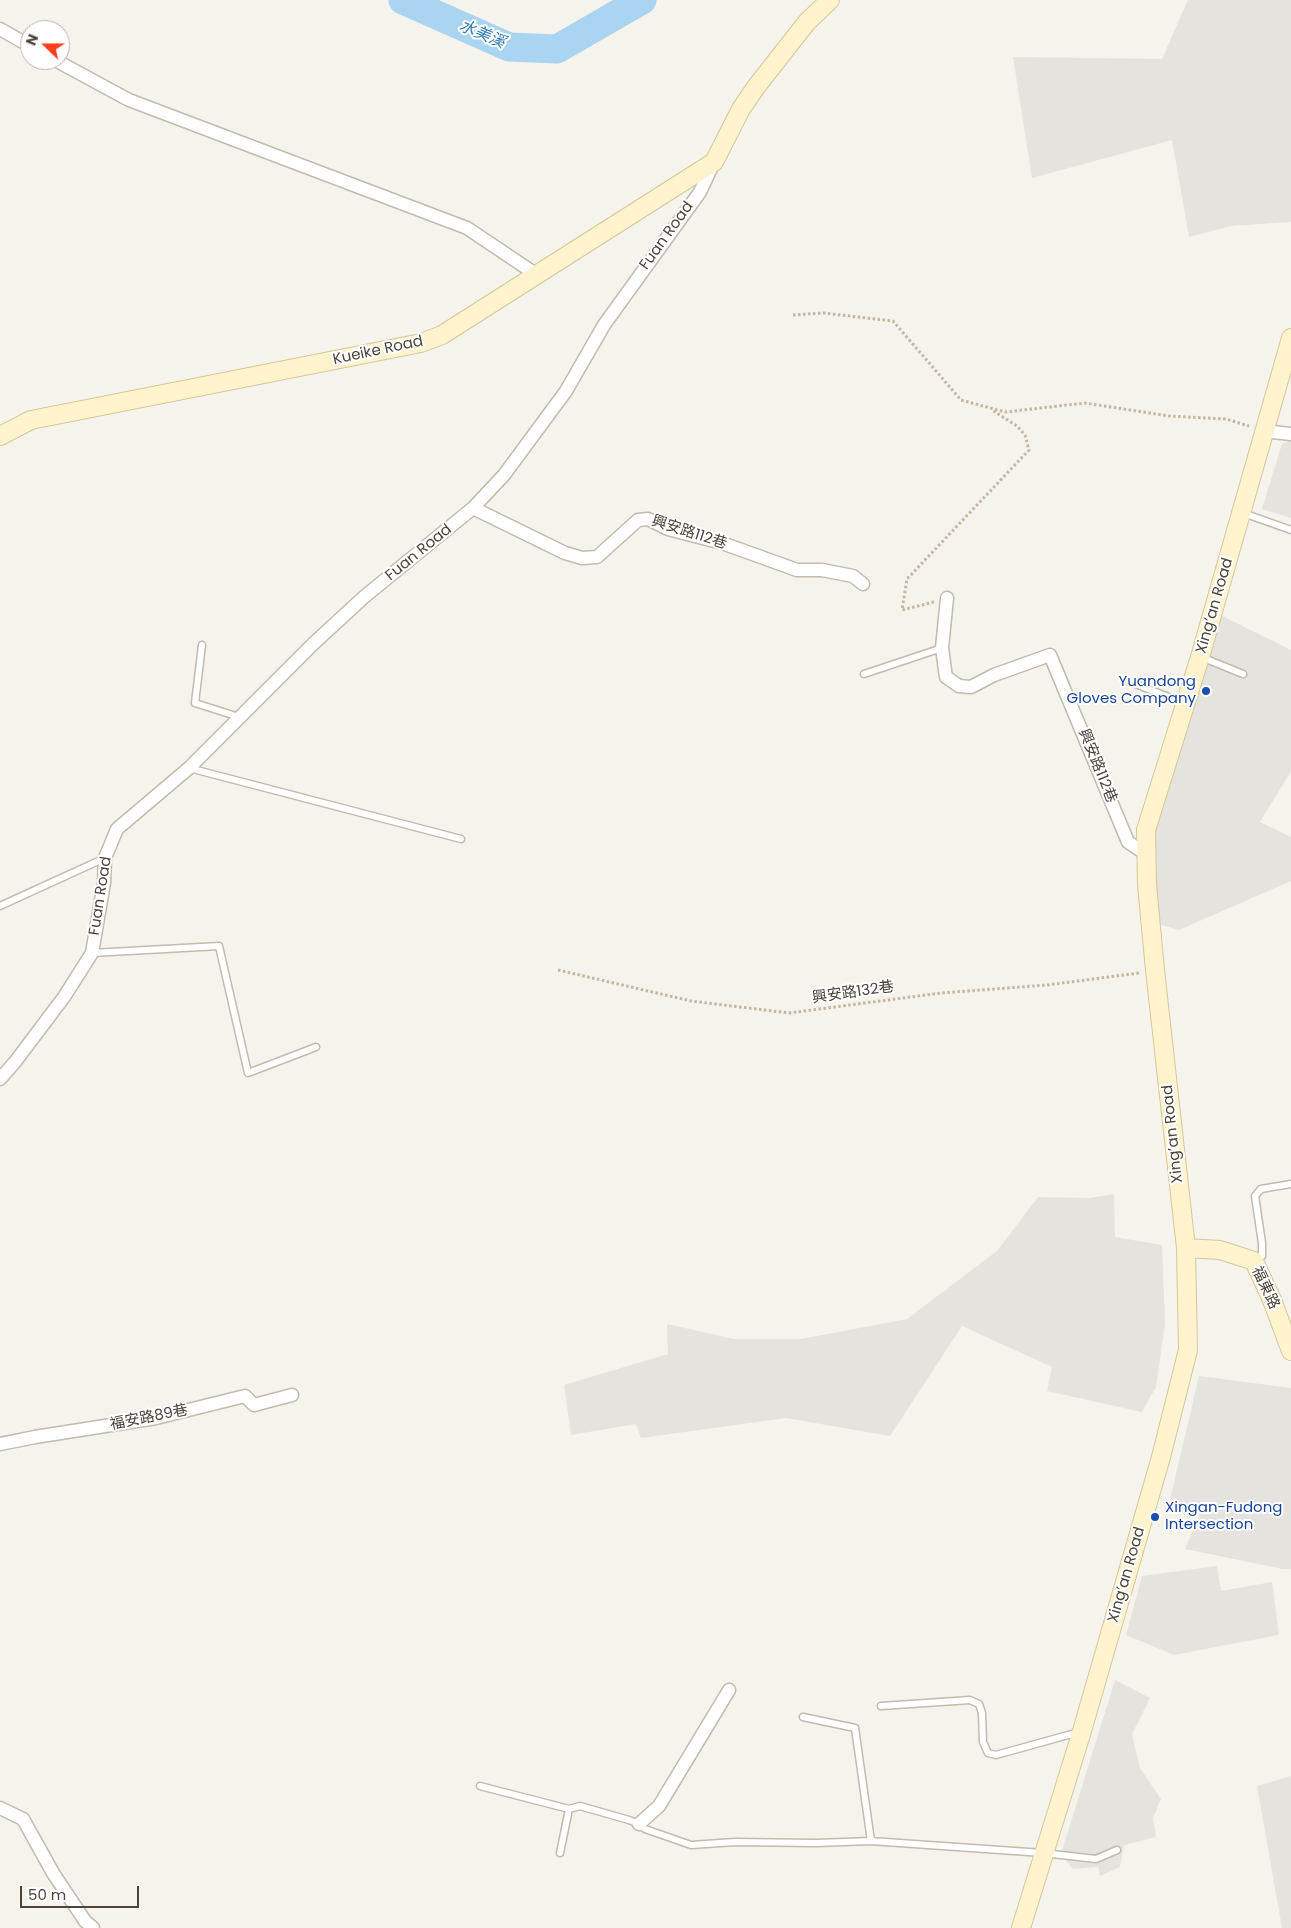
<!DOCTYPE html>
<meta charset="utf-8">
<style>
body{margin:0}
#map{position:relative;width:1291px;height:1928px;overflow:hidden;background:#f6f3ec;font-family:Poppins,sans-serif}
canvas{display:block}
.north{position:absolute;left:20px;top:20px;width:50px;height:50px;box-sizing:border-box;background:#fff;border:1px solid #b7b4b0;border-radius:50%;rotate:292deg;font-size:14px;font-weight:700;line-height:20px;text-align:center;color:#4b4439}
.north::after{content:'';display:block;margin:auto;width:18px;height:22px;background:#fc3f1d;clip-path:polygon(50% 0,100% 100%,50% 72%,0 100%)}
.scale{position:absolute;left:20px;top:1886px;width:119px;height:22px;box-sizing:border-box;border:2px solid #4b4439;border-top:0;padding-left:6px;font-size:15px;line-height:18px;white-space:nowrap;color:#4b4439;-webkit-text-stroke:4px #fff;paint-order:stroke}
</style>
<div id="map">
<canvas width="1291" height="1928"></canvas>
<div class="north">N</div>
<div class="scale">50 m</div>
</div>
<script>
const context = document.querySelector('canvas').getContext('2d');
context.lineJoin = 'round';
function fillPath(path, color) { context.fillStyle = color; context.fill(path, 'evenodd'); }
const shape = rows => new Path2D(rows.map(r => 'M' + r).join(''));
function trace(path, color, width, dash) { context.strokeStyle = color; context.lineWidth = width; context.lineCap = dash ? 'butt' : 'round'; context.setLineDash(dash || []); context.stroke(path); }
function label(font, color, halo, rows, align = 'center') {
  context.font = font + ' Poppins,"Noto Sans TC",sans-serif'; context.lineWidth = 4; context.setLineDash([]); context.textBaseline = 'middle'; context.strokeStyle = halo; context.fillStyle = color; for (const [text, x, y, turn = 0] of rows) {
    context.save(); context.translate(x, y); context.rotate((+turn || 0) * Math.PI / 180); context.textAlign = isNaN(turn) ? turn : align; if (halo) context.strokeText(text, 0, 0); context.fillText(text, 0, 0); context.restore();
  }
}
fillPath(shape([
 [1188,0,1291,0,1291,222,1231,226,1189,237,1172,140,1032,178,1013,57,1162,59],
 [1291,440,1291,518,1262,509,1282,444],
 [1216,613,1291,650,1291,771,1260,822,1291,837,1291,881,1179,930,1155,923,1152,823],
 [1114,1194,1115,1237,1162,1245,1165,1324,1156,1387,1142,1412,1047,1391,1052,1367,962,1326,890,1436,786,1418,641,1438,636,1424,571,1435,564,1385,668,1354,667,1324,734,1339,801,1339,907,1319,997,1251,1038,1197,1090,1198],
 [1199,1376,1291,1388,1291,1569,1283,1569,1185,1549,1199,1515,1169,1504],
 [1217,1566,1221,1591,1272,1582,1279,1635,1174,1655,1126,1635,1142,1576],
 [1115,1680,1150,1698,1132,1734,1140,1768,1161,1799,1153,1818,1156,1837,1124,1845,1120,1867,1100,1876,1098,1867,1073,1869,1061,1854],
 [1291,1776,1291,1928,1282,1928,1257,1786]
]), '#e6e2dd');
trace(shape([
 [403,0,509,47,557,49,642,0]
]), '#a9d4f2', 29);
const lane = shape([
 [1243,513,1291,530],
 [202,645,195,703,239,717],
 [1201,657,1243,674],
 [864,674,942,648],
 [1128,681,1184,703],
 [189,768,461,839],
 [0,906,105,858],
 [92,953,219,946,248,1073,316,1047],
 [1255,1261,1262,1256,1262,1243,1255,1196,1261,1189,1291,1184],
 [881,1706,970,1700,979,1704,982,1713,983,1742,988,1753,996,1755,1079,1732],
 [803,1717,855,1728,871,1841],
 [480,1786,569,1809,580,1806,629,1820,639,1824,645,1829,691,1845,735,1842,817,1843,871,1841,1043,1853,1096,1859,1117,1850],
 [560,1853,569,1809]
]);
const street = shape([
 [0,29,30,46],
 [55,60,129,100,467,228,537,275],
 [1263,431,1291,434],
 [473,508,565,553,582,558,597,557,638,520,648,519,668,529,722,543,797,570,822,570,853,576,863,584],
 [947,598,942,648,946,677,959,686,971,687,994,675,1050,655,1128,842,1146,854],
 [0,1079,15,1062,64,997,92,953,104,883,105,858,117,829,189,768,313,644,364,597,473,508,504,475,566,391,604,325,700,192,714,162],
 [0,1444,35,1437,156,1418,245,1396,254,1405,292,1395],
 [0,1808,23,1819,53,1873,85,1921,93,1928],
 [639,1824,659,1806,729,1690]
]);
const secondary = shape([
 [0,436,31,420,421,343,442,335,714,162,741,109,756,87,807,22,830,0],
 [1186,1248,1220,1250,1254,1261,1272,1300,1291,1351],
 [1021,1928,1082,1731,1161,1457,1188,1350,1186,1248,1155,970,1147,885,1146,830,1200,657,1291,338]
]);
trace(lane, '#c2bbae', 9);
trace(street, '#c2bbae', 15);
trace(secondary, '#d6c79b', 20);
trace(shape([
 [793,315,823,313,893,321,961,400,1005,412,1085,403,1169,416,1226,419,1249,426],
 [934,602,902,610,907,579,1029,450,1025,435,1017,426,992,410],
 [558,970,691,1001,789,1013,941,993,1047,985,1139,973]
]), '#c4b79f', 3, [2.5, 2.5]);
trace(lane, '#fff', 6);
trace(street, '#fff', 12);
trace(secondary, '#fff3cd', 18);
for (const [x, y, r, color] of [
 [1206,691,5,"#1a4fb4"],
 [1155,1517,5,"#1a4fb4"]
]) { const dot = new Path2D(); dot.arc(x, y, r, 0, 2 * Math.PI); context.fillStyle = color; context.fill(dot); trace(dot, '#fff', 2); }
label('15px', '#4b4439', '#fff', [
 ["Fuan Road",667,236,-54],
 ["Kueike Road",378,351,-12],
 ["興安路112巷",689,533,18],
 ["Fuan Road",419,553,-39],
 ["Xing’an Road",1215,606,-74],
 ["興安路112巷",1097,766,68],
 ["Fuan Road",101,896,-81],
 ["興安路132巷",853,993,-8],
 ["Xing’an Road",1173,1134,-96],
 ["福東路",1265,1288,65],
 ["福安路89巷",149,1418,-11],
 ["Xing’an Road",1127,1575,-74]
]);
label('15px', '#164399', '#fff', [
 ["Yuandong",1196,682],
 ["Gloves Company",1196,699],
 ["Xingan-Fudong",1165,1508,"left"],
 ["Intersection",1165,1525,"left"]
], 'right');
label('italic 16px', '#2e7ab2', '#fff', [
 ["水美溪",482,35,23]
]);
</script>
